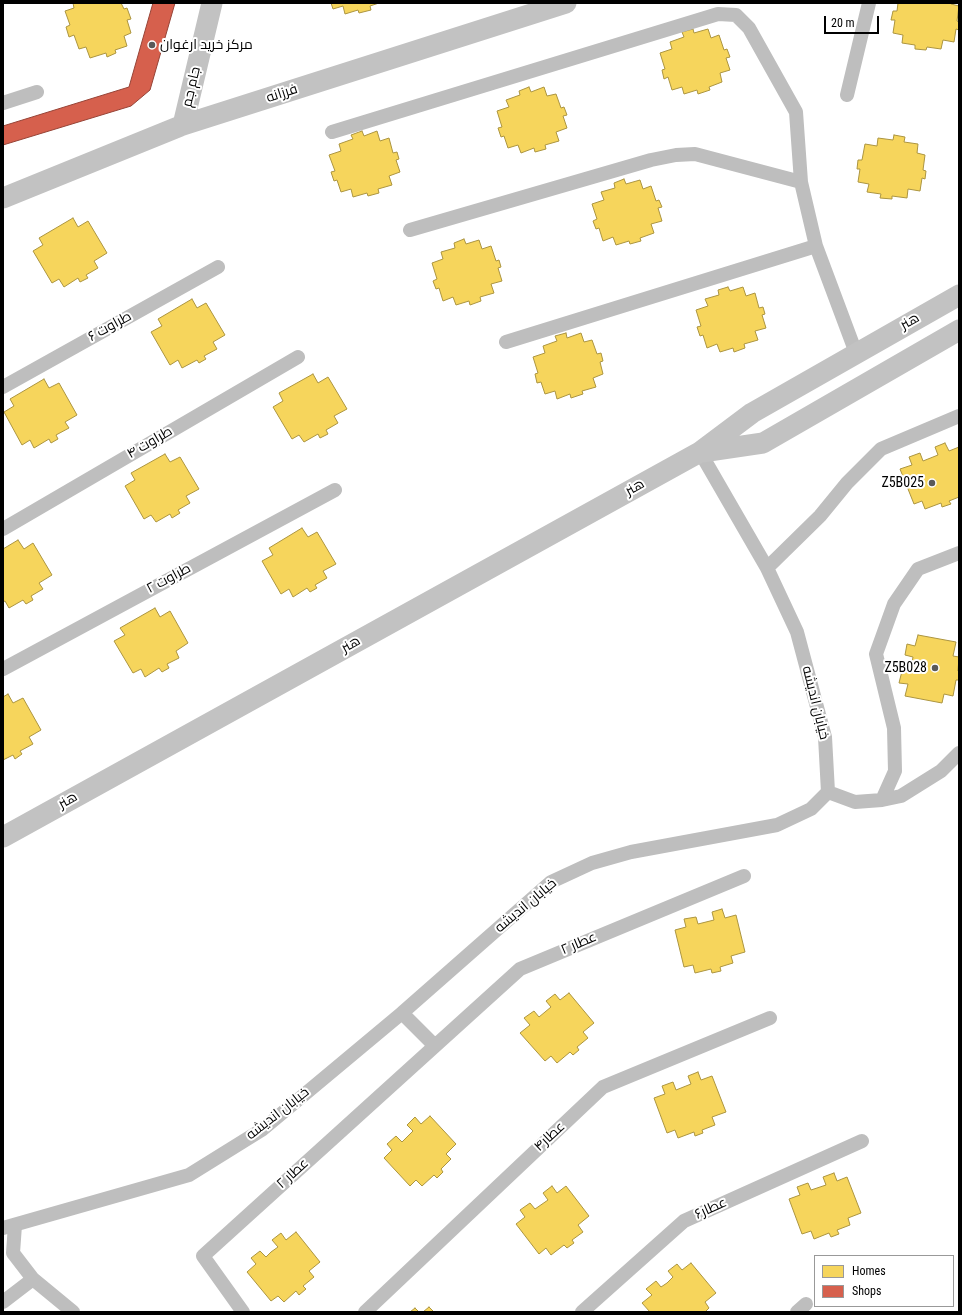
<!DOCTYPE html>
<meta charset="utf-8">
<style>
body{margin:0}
#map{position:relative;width:962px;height:1315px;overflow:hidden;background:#fff;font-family:"Roboto Condensed",sans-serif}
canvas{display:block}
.frame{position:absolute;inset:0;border:4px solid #000;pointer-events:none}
.legend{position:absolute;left:814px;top:1255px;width:140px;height:52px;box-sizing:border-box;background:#fff;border:1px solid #999;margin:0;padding:5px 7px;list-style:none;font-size:12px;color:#000}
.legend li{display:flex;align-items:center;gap:8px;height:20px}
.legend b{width:20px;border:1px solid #999}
.scale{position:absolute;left:824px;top:16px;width:55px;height:18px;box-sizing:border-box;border:2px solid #000;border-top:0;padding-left:5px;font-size:12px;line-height:14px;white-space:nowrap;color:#000;-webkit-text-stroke:3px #fff;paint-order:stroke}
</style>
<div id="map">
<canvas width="962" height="1315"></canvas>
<div class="frame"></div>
<ul class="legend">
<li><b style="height:11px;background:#f6d55c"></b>Homes</li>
<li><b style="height:11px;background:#d6604d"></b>Shops</li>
</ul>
<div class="scale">20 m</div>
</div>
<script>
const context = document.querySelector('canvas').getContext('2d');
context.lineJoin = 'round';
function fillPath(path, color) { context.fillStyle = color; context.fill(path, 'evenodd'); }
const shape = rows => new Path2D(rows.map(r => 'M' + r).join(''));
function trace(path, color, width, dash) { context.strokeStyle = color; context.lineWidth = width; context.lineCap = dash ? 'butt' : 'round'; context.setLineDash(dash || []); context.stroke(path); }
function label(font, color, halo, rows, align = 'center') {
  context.font = font + ' "Roboto Condensed",Cairo,sans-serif'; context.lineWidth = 4; context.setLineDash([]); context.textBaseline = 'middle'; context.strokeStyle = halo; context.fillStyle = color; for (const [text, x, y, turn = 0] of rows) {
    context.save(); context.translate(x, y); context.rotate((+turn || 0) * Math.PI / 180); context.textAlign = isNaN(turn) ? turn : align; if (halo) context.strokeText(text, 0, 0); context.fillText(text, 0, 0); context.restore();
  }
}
const homes = shape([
 [73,3,121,3,124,9,127,8,131,19,127,20,131,33,124,36,127,46,115,50,116,53,107,57,106,53,90,58,86,47,79,49,74,35,69,37,66,27,70,25,65,11,74,8,73,3],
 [331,3,379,3,370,6,371,10,359,13,358,10,345,14,343,6,333,9,331,3],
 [898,3,951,3,951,4,959,6,957,21,959,22,959,30,956,29,954,42,943,40,941,49,927,47,926,50,915,49,915,45,902,43,903,35,893,33,895,20,891,20,893,11,897,11,898,3],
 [693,29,694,33,708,29,711,38,719,35,724,50,727,49,730,57,726,58,730,70,720,73,722,82,709,87,710,90,698,94,697,90,684,94,682,87,672,90,668,77,664,79,662,70,665,69,660,53,672,49,670,42,684,37,682,32,693,29],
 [529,87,531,92,544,87,547,96,556,94,561,108,564,107,567,115,563,116,567,128,556,132,559,141,545,145,546,149,535,152,534,148,521,153,518,145,508,148,504,136,501,137,498,128,502,127,497,111,509,107,506,100,520,95,519,91,529,87],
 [362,131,364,136,377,131,380,141,389,138,393,153,397,152,399,159,396,160,400,172,389,176,392,185,378,189,379,193,368,196,367,193,353,197,351,189,341,192,337,180,334,181,331,172,335,171,329,155,341,151,339,144,353,139,351,135,362,131],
 [894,135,905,137,904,142,918,144,917,153,925,155,923,170,926,171,925,179,922,178,920,191,908,189,907,198,892,196,892,199,880,198,881,194,867,192,869,184,858,182,860,169,857,169,858,160,862,160,865,144,877,146,878,138,893,140,894,135],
 [624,179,626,184,640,180,643,189,651,186,656,201,659,200,662,207,658,208,662,221,651,224,654,233,640,238,641,241,630,244,629,241,616,245,613,237,603,241,599,228,596,229,593,221,597,219,592,204,604,200,601,192,615,188,614,183,624,179],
 [73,218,78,227,88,221,107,253,94,261,98,268,86,275,88,278,80,282,78,278,64,287,59,279,52,283,33,251,43,245,39,238,73,218],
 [464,239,466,244,479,240,482,249,491,246,496,261,499,260,501,267,498,268,502,281,491,284,494,293,480,297,481,301,470,305,469,301,456,305,453,297,443,301,439,288,436,289,433,281,437,279,432,263,443,259,441,252,455,248,454,243,464,239],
 [728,287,730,291,743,287,746,296,755,293,759,308,763,307,765,314,762,315,766,328,755,331,758,340,744,344,745,348,734,352,733,348,720,352,717,344,707,348,703,335,700,336,697,327,701,326,696,310,708,306,705,299,719,295,718,290,728,287],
 [192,299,197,308,206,303,225,335,213,342,217,349,204,356,206,359,199,363,197,360,182,368,178,360,170,365,151,332,162,326,158,319,192,299],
 [566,333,567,338,581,333,584,342,592,340,597,354,601,353,603,361,600,362,603,374,593,378,596,387,582,391,583,394,571,398,570,394,557,399,555,391,545,394,541,382,537,383,535,374,538,373,533,357,545,353,543,346,557,341,555,336,566,333],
 [313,374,318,383,328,377,347,409,334,416,338,423,326,430,328,434,320,438,318,434,304,442,299,435,292,439,273,407,283,401,279,393,313,374],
 [44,379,49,388,59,383,77,415,65,422,69,428,56,435,58,439,51,443,49,439,34,448,30,440,22,445,4,412,14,406,10,399,44,379],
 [945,443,949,451,959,447,959,497,949,501,951,504,942,507,941,503,925,509,922,501,914,504,900,469,912,465,909,457,920,453,923,461,938,455,935,447,945,443],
 [165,454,170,462,180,457,199,489,186,496,190,503,178,510,180,513,172,518,170,514,156,522,151,515,144,519,125,486,135,480,131,473,165,454],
 [302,528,308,537,317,532,336,564,323,571,327,578,315,585,317,588,310,592,307,588,293,597,289,589,281,594,262,561,273,555,269,548,302,528],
 [18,540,24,549,33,543,52,575,39,583,43,589,31,596,33,600,26,604,23,600,9,608,5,601,3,602,3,549,18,540],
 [155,608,160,617,170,611,188,643,176,651,179,658,167,664,169,668,162,672,159,668,145,677,141,669,133,673,114,641,125,635,120,628,155,608],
 [918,635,956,642,953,656,959,657,958,671,959,671,959,680,956,680,953,696,944,694,942,703,905,696,908,684,899,683,902,671,910,672,913,657,905,655,907,644,915,646,918,635],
 [8,694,13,703,23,698,41,730,29,737,33,744,20,751,22,754,15,759,13,755,3,760,3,697,8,694],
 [722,909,725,918,736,915,745,952,731,956,733,963,720,967,721,971,712,973,711,969,695,973,693,965,684,967,675,930,686,927,684,919,696,917,698,924,714,920,712,912,722,909],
 [569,993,594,1023,583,1032,588,1038,577,1047,579,1050,573,1055,570,1052,557,1063,551,1056,545,1061,520,1033,530,1025,524,1018,534,1011,539,1017,551,1007,546,1001,555,994,560,1000,569,993],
 [698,1072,701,1080,712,1076,726,1112,712,1117,715,1125,702,1130,703,1133,695,1136,694,1132,678,1138,675,1130,667,1133,654,1098,665,1094,662,1086,673,1082,676,1090,691,1084,688,1076,698,1072],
 [430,1116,456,1144,446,1154,451,1159,441,1169,443,1172,437,1178,434,1175,422,1186,416,1180,410,1186,384,1158,392,1150,387,1144,396,1136,402,1142,413,1131,407,1125,415,1117,421,1124,430,1116],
 [834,1173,837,1181,847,1177,861,1213,848,1218,850,1225,837,1230,839,1234,831,1237,829,1233,814,1239,811,1231,802,1234,789,1199,800,1195,797,1187,808,1183,811,1190,826,1185,823,1177,834,1173],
 [552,1186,557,1193,566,1186,589,1216,578,1225,583,1232,572,1240,574,1243,567,1248,564,1245,551,1255,546,1248,539,1254,516,1224,525,1217,520,1210,530,1203,535,1209,548,1200,543,1193,552,1186],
 [296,1232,320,1262,309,1271,314,1277,303,1286,306,1289,299,1295,296,1291,284,1302,278,1296,271,1301,247,1272,256,1264,251,1258,260,1251,266,1257,271,1252,278,1247,272,1240,281,1233,286,1240,296,1232],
 [691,1263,716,1293,705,1302,709,1308,705,1312,650,1312,642,1303,652,1295,646,1289,656,1281,661,1287,667,1283,673,1277,668,1271,677,1264,682,1270,691,1263],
 [429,1307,434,1312,423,1312,429,1307],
 [415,1308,419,1312,410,1312,415,1308]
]);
fillPath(homes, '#f6d55c');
trace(homes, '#ac9540', 1);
const shops = shape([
 [153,3,175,3,150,90,131,106,3,145,3,126,129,87,153,3]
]);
fillPath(shops, '#d6604d');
trace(shops, '#964336', 1);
trace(shape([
 [847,95,869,3],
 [3,103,37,92],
 [332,132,718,14,736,15,749,28,796,112,801,182,816,246,856,353],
 [410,230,651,160,676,155,695,154,801,182],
 [506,342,816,246],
 [3,387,218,267],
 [3,529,298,357],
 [767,568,820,516,847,483,881,449,959,416],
 [3,669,335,490],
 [828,792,855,802,882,800,895,771,894,728,876,654,894,604,918,569,959,553],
 [882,800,901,796,941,771,959,753],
 [402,1013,435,1046],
 [15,1225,13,1253,33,1279,73,1312],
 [3,1228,189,1175,263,1129,402,1013,551,882,592,863,631,852,777,825,811,809,828,792,825,737,797,632,767,568,700,452],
 [3,1302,33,1279],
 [243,1312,203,1256,520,969,744,876],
 [365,1312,603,1087,770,1018],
 [582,1312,684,1221,862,1141],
 [797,1312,806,1304]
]), '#bebebe', 14);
trace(shape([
 [183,125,212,3],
 [3,198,183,125,566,3],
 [702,452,763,443,959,330],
 [3,837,700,452,752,413,959,295]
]), '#c2c2c2', 21);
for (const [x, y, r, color] of [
 [152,45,4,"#595959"],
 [932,483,4,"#595959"],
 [935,668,4,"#595959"]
]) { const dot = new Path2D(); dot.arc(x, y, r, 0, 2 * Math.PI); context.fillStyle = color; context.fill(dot); trace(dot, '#fff', 1.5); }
label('14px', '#000', '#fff', [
 ["مرکز خرید ارغوان",160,45,"left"],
 ["Z5B025",924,483],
 ["Z5B028",927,668]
], 'right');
label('14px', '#000', '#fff', [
 ["جام جم",192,87,-77],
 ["فرزانه",282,94,-18],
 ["هنر",910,322,-29],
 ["طراوت ۶",110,327,-29],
 ["طراوت ۴",150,443,-30],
 ["هنر",635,488,-29],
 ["طراوت ۲",169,579,-28],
 ["هنر",351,645,-29],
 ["خیابان اندیشه",815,703,76],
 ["هنر",68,801,-29],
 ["خیابان اندیشه",526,906,-40],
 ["عطار ۲",579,944,-23],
 ["خیابان اندیشه",278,1114,-38],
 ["عطار۴",550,1137,-43],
 ["عطار ۲",293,1174,-42],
 ["عطار۶",711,1209,-24]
]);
</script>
